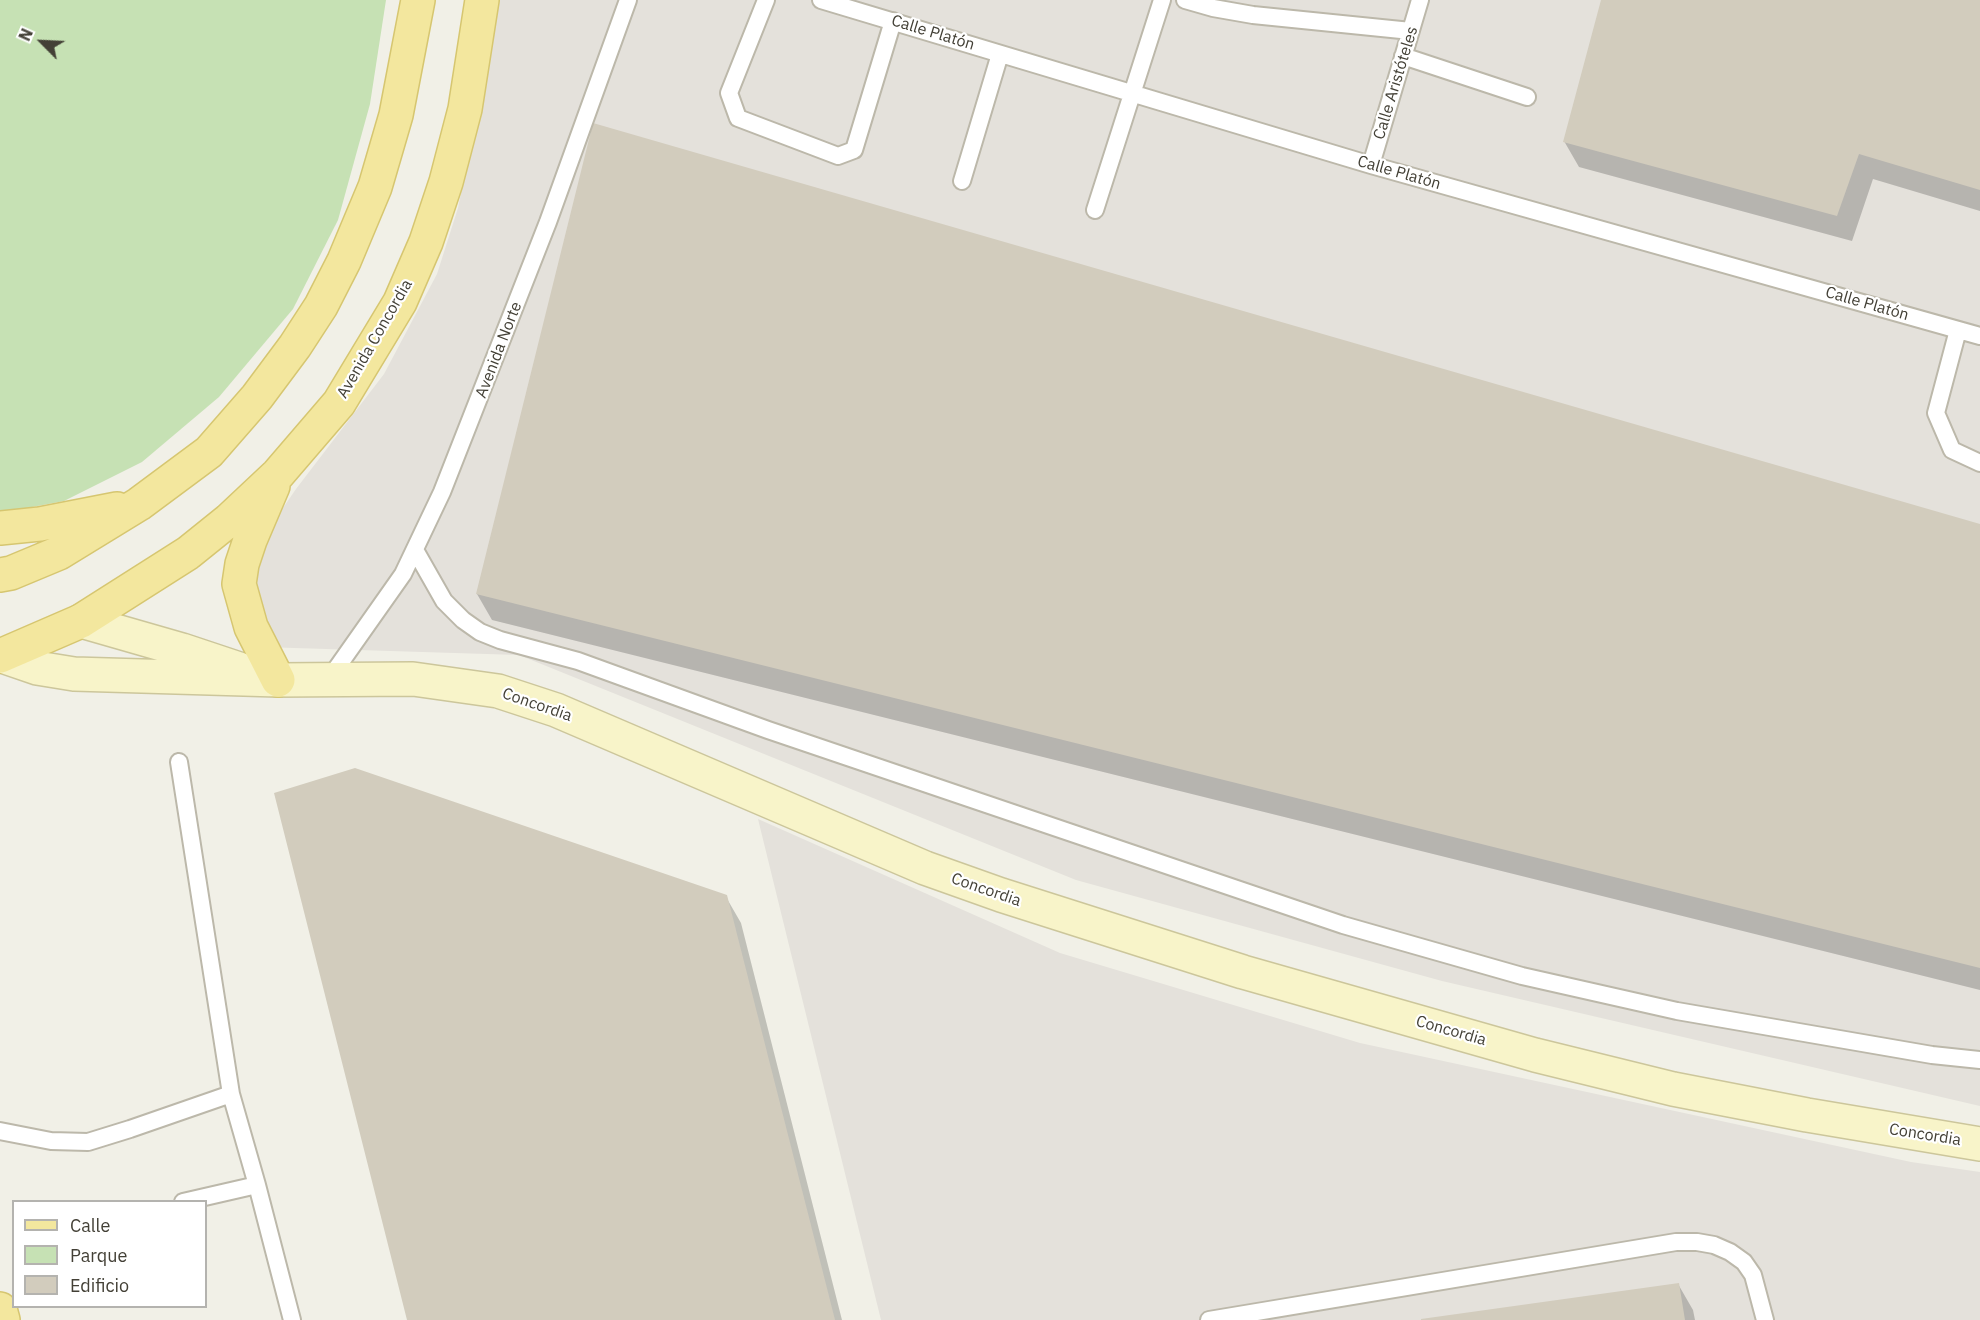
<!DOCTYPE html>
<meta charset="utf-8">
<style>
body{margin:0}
#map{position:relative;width:1980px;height:1320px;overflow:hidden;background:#f1f0e7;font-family:"IBM Plex Sans",sans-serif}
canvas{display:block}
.legend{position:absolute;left:12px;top:1200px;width:195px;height:108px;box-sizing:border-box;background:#fff;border:2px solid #b4b3af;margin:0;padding:8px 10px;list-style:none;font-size:18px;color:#434036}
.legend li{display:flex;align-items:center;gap:12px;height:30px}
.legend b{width:30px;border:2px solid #b4b3af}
.north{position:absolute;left:12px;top:12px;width:60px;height:60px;-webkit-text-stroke:4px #fff;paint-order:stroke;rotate:294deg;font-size:16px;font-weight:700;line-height:24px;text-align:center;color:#434036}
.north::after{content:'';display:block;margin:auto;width:21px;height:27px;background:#434036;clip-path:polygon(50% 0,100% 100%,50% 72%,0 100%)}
</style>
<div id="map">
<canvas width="1980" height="1320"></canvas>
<ul class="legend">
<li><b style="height:8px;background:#f3e79e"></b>Calle</li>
<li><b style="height:16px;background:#c6e1b4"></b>Parque</li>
<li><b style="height:16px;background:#d2ccbd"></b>Edificio</li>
</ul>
<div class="north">N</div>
</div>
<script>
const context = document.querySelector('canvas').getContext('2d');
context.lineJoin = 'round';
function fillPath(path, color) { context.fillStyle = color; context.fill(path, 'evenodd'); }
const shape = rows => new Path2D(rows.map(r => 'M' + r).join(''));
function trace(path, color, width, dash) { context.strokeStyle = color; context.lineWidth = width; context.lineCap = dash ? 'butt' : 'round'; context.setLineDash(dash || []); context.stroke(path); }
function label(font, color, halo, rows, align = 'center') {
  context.font = font + ' "IBM Plex Sans",sans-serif'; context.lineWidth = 4.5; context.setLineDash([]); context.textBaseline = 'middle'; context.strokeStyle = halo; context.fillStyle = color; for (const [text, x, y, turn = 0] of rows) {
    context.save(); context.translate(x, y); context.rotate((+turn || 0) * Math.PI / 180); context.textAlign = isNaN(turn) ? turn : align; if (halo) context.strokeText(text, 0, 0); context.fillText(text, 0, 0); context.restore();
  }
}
fillPath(shape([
 [499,0,1980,0,1980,1106,1442,981,1076,880,519,655,262,647,250,556,296,489,384,374,437,274,458,208],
 [758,819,1060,953,1360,1043,1911,1162,1980,1172,1980,1320,881,1320]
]), '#e4e1db');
fillPath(shape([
 [0,0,386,0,370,104,338,220,293,309,219,397,142,462,64,501,0,513]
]), '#c6e1b4');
fillPath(shape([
 [1603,0,1980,0,1980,211,1873,179,1852,241,1579,167,1564,141],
 [1980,525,1980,990,492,620,477,594],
 [726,897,741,923,842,1320,409,1320],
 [1678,1284,1693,1310,1695,1320,1422,1320]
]), '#0003');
fillPath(shape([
 [1601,0,1980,0,1980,190,1859,154,1837,216,1563,142],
 [593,123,1980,524,1980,968,476,594],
 [355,768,727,895,835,1320,407,1320,274,793],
 [1679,1283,1685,1320,1421,1320,1421,1319]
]), '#d2ccbd');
const lane = shape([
 [766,0,729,93,738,118,838,156,854,150,893,21],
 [821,0,1371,165,1980,336],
 [1185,0,1213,8,1253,15,1411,31],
 [1403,56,1527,97],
 [1371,165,1420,0],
 [962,181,1000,54],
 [1095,210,1162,0],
 [1958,330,1936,413,1952,450,1980,463],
 [415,550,444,601,463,620,480,632,500,640,578,661,768,730,1343,925,1522,976,1677,1011,1932,1055,1980,1060],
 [329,679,403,574,442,492,548,222,628,0],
 [179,762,231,1094,257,1185,292,1320],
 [0,1131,51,1141,88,1142,130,1129,231,1094],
 [183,1202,257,1185],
 [1209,1320,1676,1242,1697,1242,1714,1245,1730,1252,1744,1262,1753,1275,1765,1320]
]);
const secondary = shape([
 [81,621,182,650,239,669],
 [2,656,37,668,74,674,278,680,413,679,498,691,556,710,925,868,1001,895,1243,972,1535,1055,1673,1089,1807,1115,1980,1144]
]);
const primary = shape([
 [273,486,250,540,242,564,239,584,251,627,278,680],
 [0,528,40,524,117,509],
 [0,575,11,573,59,553,139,504,209,452,257,397,295,346,321,306,344,261,375,187,396,115,418,0],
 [0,656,81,621,188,553,229,520,278,474,339,403,400,302,426,242,446,182,465,109,482,0],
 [0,1309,3,1320]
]);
trace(lane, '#bcb8aa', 20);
trace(secondary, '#ccc69b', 36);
trace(primary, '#d6c670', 36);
trace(lane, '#fff', 16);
trace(secondary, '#f8f4c9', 33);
trace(primary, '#f3e79e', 33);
label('16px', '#434036', '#fff', [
 ["Calle Platón",933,33,17],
 ["Calle Aristóteles",1396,83,-73],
 ["Calle Platón",1399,173,16],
 ["Calle Platón",1867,304,16],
 ["Avenida Concordia",375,339,-60],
 ["Avenida Norte",499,350,-69],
 ["Concordia",537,705,19],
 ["Concordia",986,890,19],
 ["Concordia",1451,1031,16],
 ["Concordia",1925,1135,9]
]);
</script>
